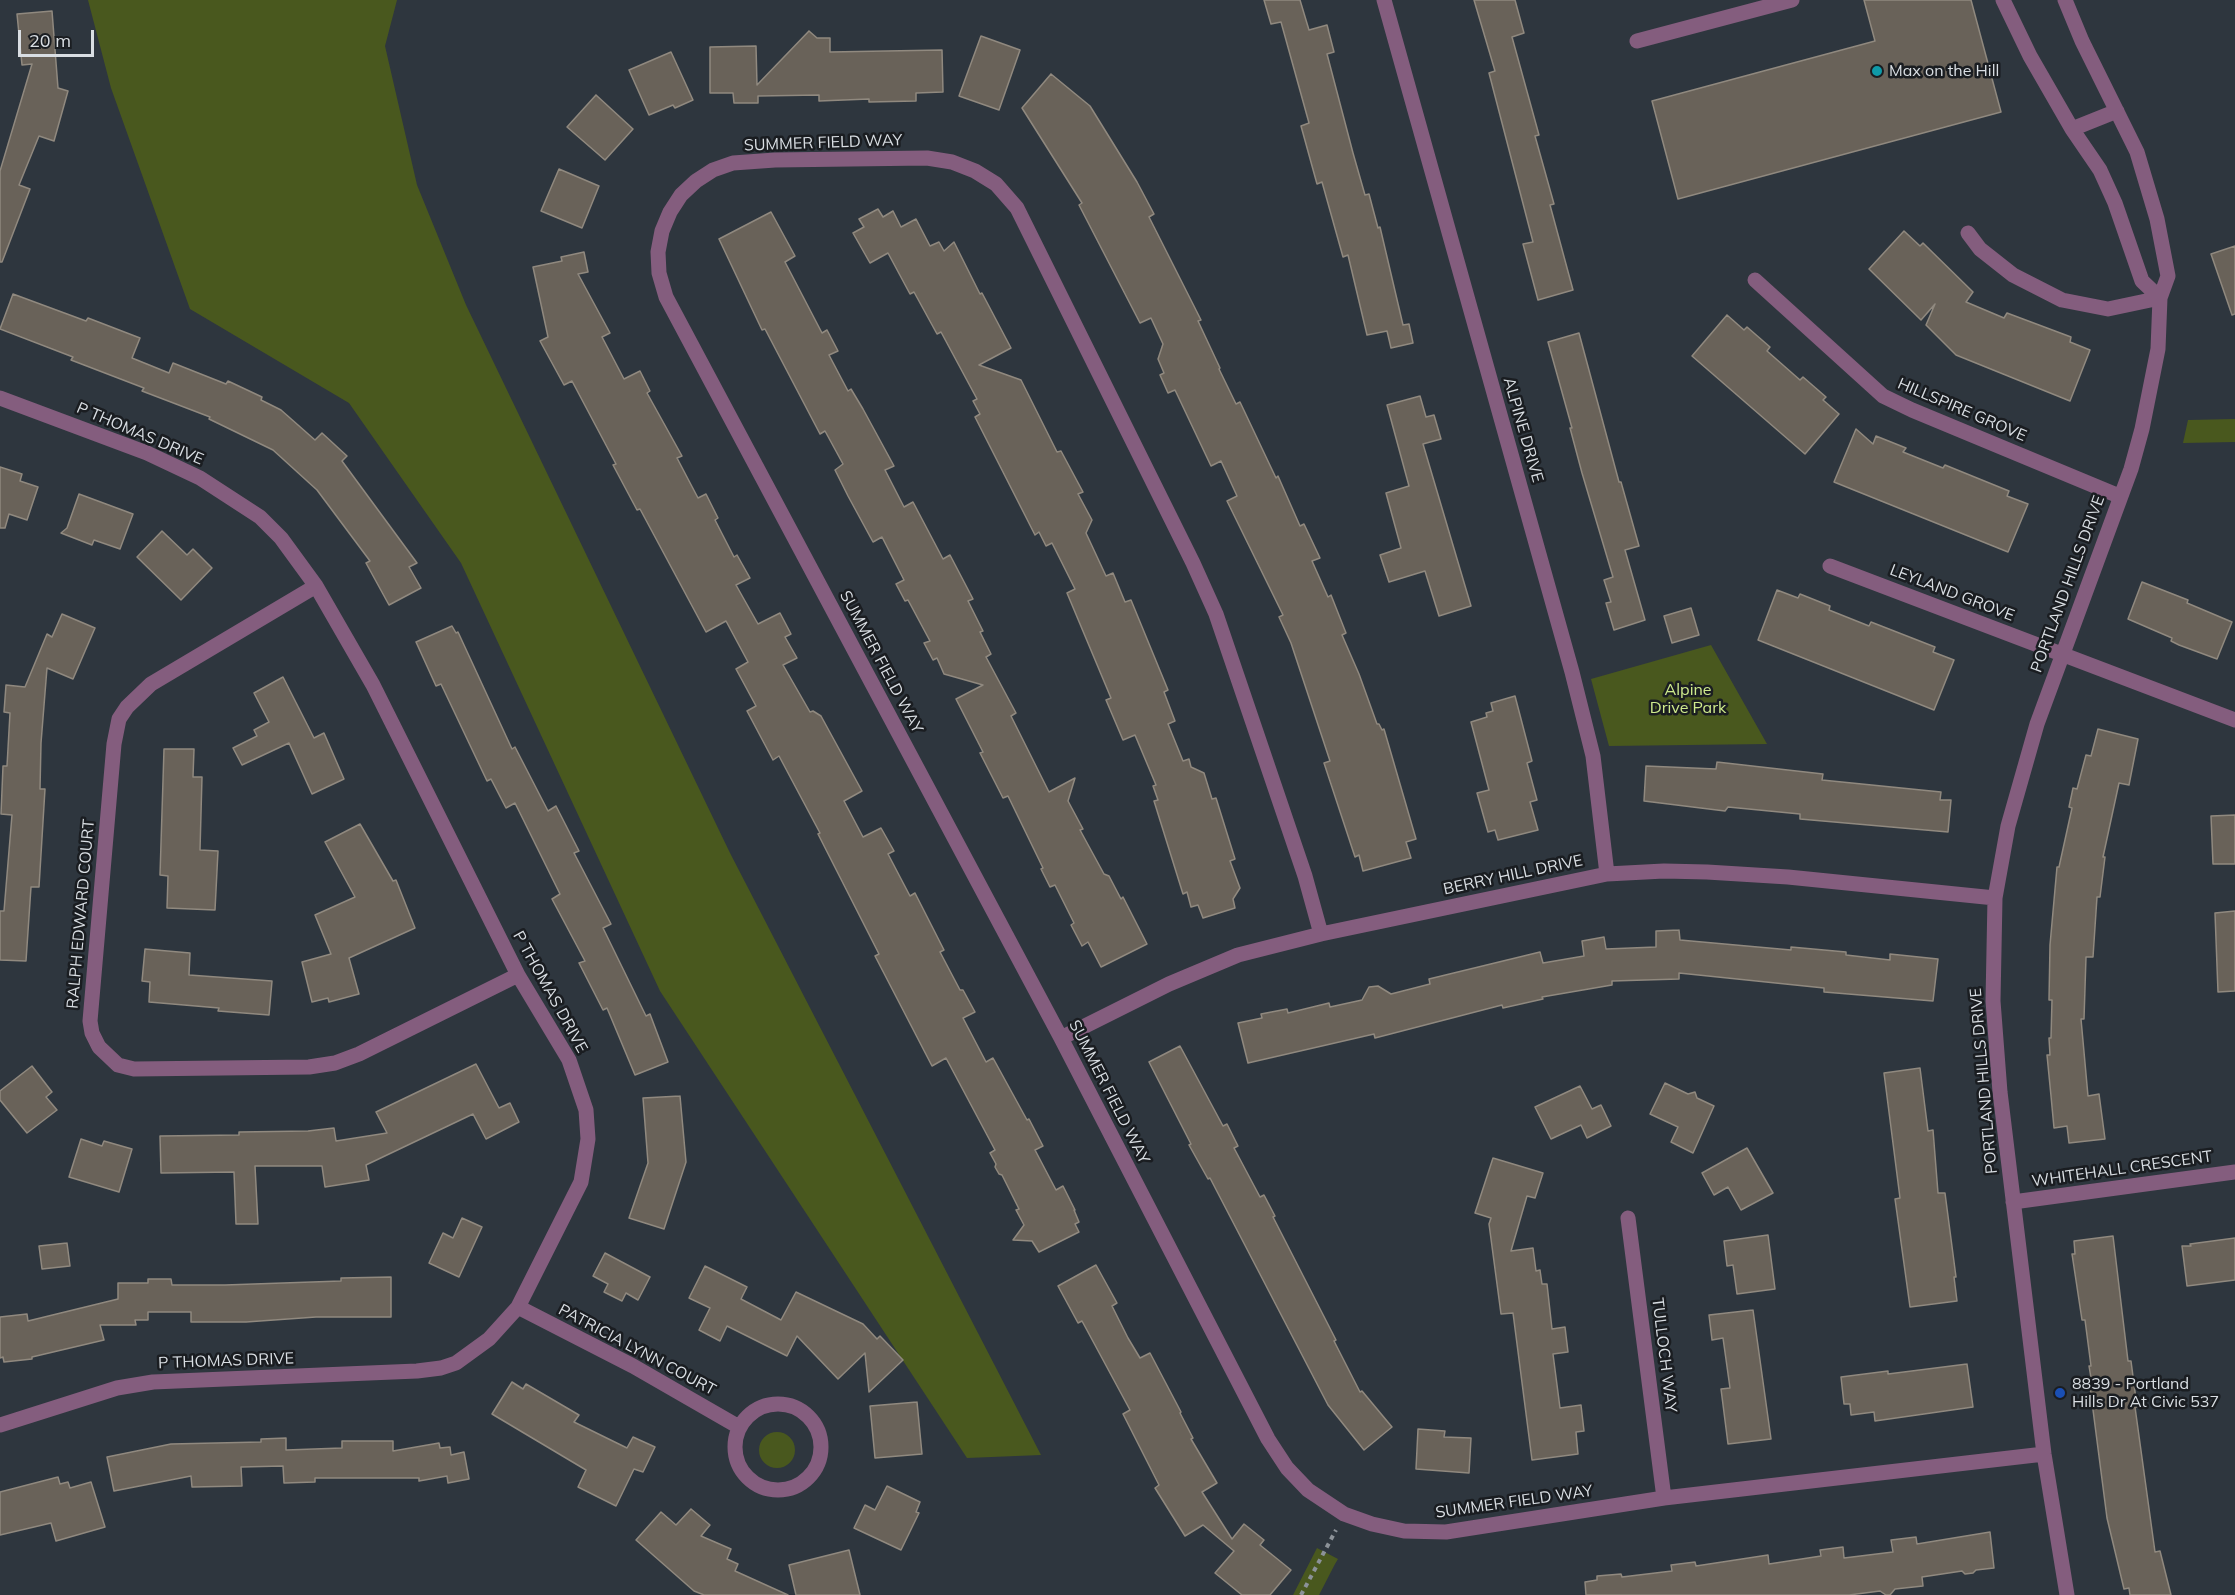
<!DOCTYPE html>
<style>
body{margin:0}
#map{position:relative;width:2235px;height:1595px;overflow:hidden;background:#2e363e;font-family:Mulish,sans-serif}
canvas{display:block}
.scale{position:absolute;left:18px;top:30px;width:76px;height:27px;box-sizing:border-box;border:3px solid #d9dee3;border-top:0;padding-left:8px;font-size:18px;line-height:21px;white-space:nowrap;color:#d9dee3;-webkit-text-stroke:4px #1a1d21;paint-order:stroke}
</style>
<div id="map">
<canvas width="2235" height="1595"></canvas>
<div class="scale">20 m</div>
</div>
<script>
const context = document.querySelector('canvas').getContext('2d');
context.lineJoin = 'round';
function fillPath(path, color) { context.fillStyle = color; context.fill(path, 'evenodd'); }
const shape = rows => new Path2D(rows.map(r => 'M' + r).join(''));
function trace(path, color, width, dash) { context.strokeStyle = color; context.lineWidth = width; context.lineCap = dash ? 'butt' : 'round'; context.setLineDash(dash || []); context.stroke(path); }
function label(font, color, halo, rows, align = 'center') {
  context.font = font + ' Mulish,sans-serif'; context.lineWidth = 5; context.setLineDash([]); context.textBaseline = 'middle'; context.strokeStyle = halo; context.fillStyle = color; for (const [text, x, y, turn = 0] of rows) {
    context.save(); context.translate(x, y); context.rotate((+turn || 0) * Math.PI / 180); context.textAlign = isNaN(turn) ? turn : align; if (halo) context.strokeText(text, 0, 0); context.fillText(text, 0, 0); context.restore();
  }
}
fillPath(shape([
 [88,0,397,0,385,46,417,185,466,305,730,853,1041,1455,967,1458,660,991,461,563,349,403,190,309,111,88],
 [2235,419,2235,442,2183,443,2188,420],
 [1711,645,1767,744,1609,746,1591,679],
 '759 1450a18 18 0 1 1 36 0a18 18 0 1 1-36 0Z',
 [1317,1548,1338,1559,1335,1564,1319,1595,1293,1595]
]), '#49581e');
const building = shape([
 [1264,0,1300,0,1309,30,1327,25,1334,52,1327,54,1353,153,1365,195,1369,194,1378,228,1380,227,1403,325,1409,324,1413,343,1391,348,1387,331,1367,335,1348,255,1343,257,1322,182,1317,184,1301,126,1309,123,1281,22,1271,24,1264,0],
 [1474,0,1515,0,1524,33,1512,37,1539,135,1535,136,1554,204,1550,205,1573,290,1538,300,1523,244,1533,242,1489,73,1495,71,1474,0],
 [1864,0,1971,0,2001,112,1678,199,1652,101,1875,41,1864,0],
 [52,11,58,88,68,91,54,141,39,136,19,185,30,189,2,262,0,262,0,171,32,64,22,65,17,14,52,11],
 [809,31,817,38,830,38,830,52,942,50,943,92,916,93,916,101,869,102,869,99,819,101,819,95,758,96,758,103,734,103,733,93,710,93,710,47,756,46,757,85,809,31],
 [981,36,1020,50,999,110,959,96,981,36],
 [671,52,693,100,675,108,673,105,649,115,629,70,671,52],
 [1051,74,1090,106,1137,182,1154,214,1149,217,1201,320,1198,321,1220,368,1219,369,1236,404,1240,402,1276,478,1278,476,1300,526,1304,524,1320,558,1312,561,1328,597,1331,595,1346,633,1342,635,1359,674,1377,724,1379,724,1382,730,1384,729,1416,839,1406,842,1411,858,1363,871,1359,855,1355,857,1324,763,1330,761,1291,643,1279,617,1283,615,1227,501,1237,496,1221,461,1211,466,1175,390,1168,393,1160,375,1164,373,1158,359,1163,344,1151,318,1140,323,1079,205,1082,203,1022,108,1051,74],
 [596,95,633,129,605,160,567,127,596,95],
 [559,169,599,186,582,228,541,211,559,169],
 [878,209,883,217,893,211,901,227,916,219,930,246,939,242,944,251,954,242,980,294,982,293,1011,348,979,365,1021,380,1057,452,1061,451,1083,492,1078,494,1092,520,1086,533,1106,576,1113,573,1125,602,1131,600,1168,690,1164,692,1175,721,1168,724,1183,761,1189,759,1191,767,1204,773,1212,799,1216,798,1235,859,1230,861,1240,888,1233,899,1235,908,1203,918,1198,905,1191,907,1187,892,1183,894,1154,801,1158,800,1153,786,1156,785,1135,735,1123,740,1106,700,1111,698,1067,593,1075,589,1052,543,1046,546,1039,532,1035,535,975,417,980,414,973,401,977,399,941,332,937,334,914,292,910,294,888,253,870,263,853,233,864,227,859,219,878,209],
 [771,212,795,256,785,262,822,333,827,330,838,351,829,355,848,391,851,389,863,409,894,466,885,470,904,507,913,502,943,559,950,555,973,599,968,601,983,631,980,632,991,654,986,657,1016,713,1011,716,1049,792,1075,778,1068,801,1083,829,1080,830,1104,874,1109,876,1121,899,1123,897,1147,944,1101,967,1088,942,1082,946,1071,925,1074,923,1055,885,1050,887,1041,869,1043,868,1008,796,1003,798,980,753,983,752,956,699,983,685,944,674,937,658,933,660,924,643,930,641,908,600,905,601,896,584,904,580,882,537,873,542,848,496,835,470,843,464,825,431,820,434,765,329,762,330,719,239,771,212],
 [1904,231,1920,246,1923,243,1973,292,1966,302,2004,318,2007,313,2071,337,2070,342,2090,350,2070,401,1956,355,1926,325,1935,304,1921,320,1869,269,1904,231],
 [2235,246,2235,314,2232,315,2211,254,2235,246],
 [584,252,588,272,578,274,610,333,602,337,624,379,640,371,650,391,647,393,682,456,677,458,698,498,706,494,718,518,715,520,734,557,737,555,750,578,736,585,758,624,780,613,791,634,785,637,797,658,783,665,810,712,813,711,821,716,862,791,844,801,863,837,881,828,894,851,888,854,910,896,915,893,944,950,940,952,960,990,963,990,975,1012,963,1018,986,1062,993,1058,1027,1120,1029,1119,1043,1146,1035,1150,1056,1190,1063,1186,1075,1210,1074,1210,1079,1222,1075,1224,1079,1232,1039,1252,1032,1241,1013,1240,1024,1225,1016,1210,1019,1209,1002,1175,999,1174,995,1167,996,1164,990,1153,995,1150,946,1058,932,1066,875,956,879,954,818,834,820,833,779,756,773,760,747,711,756,706,736,669,748,662,726,621,706,632,640,509,637,510,613,465,616,464,572,381,564,385,540,341,548,337,533,267,562,261,561,257,584,252],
 [13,294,86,321,88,318,140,338,132,358,169,373,173,363,226,384,228,381,262,397,261,400,281,410,315,440,322,433,347,456,342,461,417,563,409,567,421,588,389,605,366,563,370,561,317,490,273,450,209,419,210,417,142,391,144,388,71,360,73,357,0,329,13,294],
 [1727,315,1744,330,1747,327,1770,347,1767,351,1800,380,1803,377,1826,397,1823,400,1839,414,1805,454,1692,356,1727,315],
 [1579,333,1619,482,1621,482,1639,546,1625,550,1645,620,1614,630,1606,603,1611,602,1604,580,1613,577,1582,473,1570,428,1572,428,1548,342,1579,333],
 [1420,396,1426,417,1434,415,1441,439,1423,444,1471,606,1439,616,1425,571,1389,582,1380,555,1401,548,1386,493,1409,486,1387,405,1420,396],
 [1856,429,1873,444,1876,436,1906,448,1903,452,1943,468,1945,465,2009,491,2007,496,2028,504,2008,552,1834,482,1856,429],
 [0,467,22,474,20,481,38,487,27,520,9,514,5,528,0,528,0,467],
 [79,494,133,514,120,549,94,540,92,545,61,533,67,528,79,494],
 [162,531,187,555,193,549,212,568,181,600,137,557,162,531],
 [2142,582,2188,600,2187,603,2232,622,2217,659,2179,645,2171,641,2172,638,2128,619,2142,582],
 [1777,590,1798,598,1800,594,1830,606,1829,610,1869,626,1871,622,1935,647,1933,652,1954,660,1934,710,1758,640,1777,590],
 [1691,608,1699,635,1672,643,1664,616,1691,608],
 [62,614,95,628,73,679,47,668,41,743,40,789,45,789,39,887,31,887,26,961,0,960,0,911,4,911,12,815,1,814,3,766,7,766,10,713,4,712,6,685,25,687,47,634,52,637,62,614],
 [452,626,456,633,458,632,512,749,515,747,548,811,556,806,579,851,574,853,611,924,603,928,646,1016,650,1014,668,1062,635,1075,607,1008,603,1010,579,963,585,961,552,899,560,894,515,803,506,808,491,779,487,781,441,684,436,686,416,642,452,626],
 [283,677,314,738,324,733,344,779,312,794,289,743,242,765,233,748,257,736,254,730,269,722,254,693,283,677],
 [1515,696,1532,761,1527,763,1537,800,1530,802,1538,830,1498,840,1495,830,1488,832,1477,793,1489,790,1471,722,1487,717,1486,713,1493,711,1491,703,1515,696],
 [2098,729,2138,739,2129,785,2119,783,2103,857,2105,857,2100,897,2097,897,2093,957,2086,957,2084,1019,2081,1019,2088,1096,2099,1094,2105,1139,2069,1143,2067,1126,2054,1128,2051,1096,2047,1055,2050,1055,2049,1038,2051,1038,2052,1000,2049,1000,2050,945,2057,867,2059,867,2072,808,2069,807,2073,788,2077,789,2086,755,2091,756,2098,729],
 [164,749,194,749,193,777,202,777,200,850,218,851,215,910,167,908,168,876,160,875,164,749],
 [1717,762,1823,774,1822,780,1941,792,1940,800,1951,800,1948,832,1800,819,1800,814,1728,807,1725,811,1644,801,1646,766,1716,769,1717,762],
 [2235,815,2235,864,2213,864,2211,816,2235,815],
 [360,824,393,881,396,880,415,928,349,958,359,994,329,1002,328,998,312,1002,302,962,331,954,315,915,355,897,325,842,360,824],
 [2235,911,2235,991,2218,992,2215,913,2235,911],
 [1679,930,1680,940,1791,950,1791,947,1846,952,1846,955,1890,960,1890,954,1938,959,1933,1001,1824,992,1824,988,1679,973,1679,979,1612,981,1612,985,1542,997,1543,999,1503,1008,1502,1005,1375,1038,1374,1034,1248,1063,1238,1023,1262,1018,1261,1014,1287,1009,1288,1013,1329,1003,1330,1007,1362,1000,1369,987,1378,986,1391,994,1430,984,1429,979,1540,952,1543,963,1584,956,1582,941,1604,937,1606,949,1656,947,1656,931,1679,930],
 [145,949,190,953,189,975,272,981,269,1015,218,1011,219,1008,149,1002,150,982,142,981,145,949],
 [1180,1046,1223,1126,1227,1124,1238,1146,1234,1148,1260,1197,1264,1195,1275,1216,1273,1217,1336,1340,1334,1341,1360,1392,1362,1391,1392,1427,1364,1450,1328,1405,1210,1178,1208,1179,1189,1145,1191,1144,1149,1062,1180,1046],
 [476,1064,499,1108,510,1103,519,1122,486,1139,473,1114,366,1165,369,1180,325,1187,322,1166,255,1166,258,1224,236,1224,234,1172,161,1173,160,1136,239,1135,239,1132,308,1131,334,1128,336,1141,387,1133,376,1112,476,1064],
 [32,1066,52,1092,46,1097,57,1110,27,1133,0,1100,0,1091,32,1066],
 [1920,1068,1928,1131,1933,1130,1938,1193,1945,1193,1956,1277,1954,1277,1957,1301,1910,1307,1895,1199,1900,1198,1884,1073,1920,1068],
 [1665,1083,1688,1094,1695,1092,1697,1098,1714,1106,1693,1153,1671,1142,1678,1127,1650,1114,1665,1083],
 [1580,1086,1592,1109,1601,1105,1611,1126,1587,1138,1581,1125,1551,1139,1535,1107,1580,1086],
 [680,1096,686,1162,664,1229,629,1218,648,1163,643,1098,680,1096],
 [81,1139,102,1146,104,1141,132,1149,119,1192,69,1177,81,1139],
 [1747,1148,1773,1193,1741,1210,1728,1187,1714,1195,1702,1173,1747,1148],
 [1493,1158,1543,1173,1535,1198,1527,1196,1511,1251,1533,1248,1536,1271,1540,1270,1542,1284,1547,1284,1552,1329,1565,1327,1568,1352,1553,1354,1560,1408,1581,1405,1584,1431,1576,1432,1578,1454,1532,1460,1513,1313,1501,1314,1489,1224,1491,1218,1475,1213,1493,1158],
 [462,1218,482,1227,459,1277,429,1263,443,1233,453,1238,462,1218],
 [1768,1235,1775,1289,1737,1294,1733,1265,1727,1266,1724,1241,1768,1235],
 [2113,1236,2128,1361,2131,1361,2137,1407,2135,1407,2155,1552,2160,1551,2171,1595,2130,1595,2129,1588,2124,1589,2107,1518,2089,1379,2091,1378,2089,1366,2091,1366,2085,1320,2082,1320,2072,1254,2075,1254,2074,1241,2113,1236],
 [2235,1238,2235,1280,2187,1286,2182,1246,2191,1246,2190,1244,2235,1238],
 [67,1243,70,1266,42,1269,39,1246,67,1243],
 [605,1253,650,1277,638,1300,626,1293,622,1301,604,1292,608,1284,593,1276,605,1253],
 [1096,1265,1117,1303,1112,1306,1128,1338,1140,1358,1150,1353,1181,1412,1180,1413,1193,1438,1191,1439,1217,1483,1202,1492,1232,1539,1244,1524,1264,1540,1260,1545,1291,1570,1270,1595,1242,1595,1215,1573,1234,1551,1203,1525,1185,1536,1155,1488,1159,1485,1123,1414,1130,1410,1082,1321,1078,1323,1058,1286,1096,1265],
 [705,1266,747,1287,741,1299,781,1320,796,1292,863,1324,877,1339,880,1336,903,1360,869,1392,865,1353,838,1379,797,1336,787,1356,727,1326,720,1341,699,1330,710,1308,689,1298,705,1266],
 [391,1277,391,1317,316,1317,246,1322,191,1322,191,1312,148,1312,148,1320,135,1320,136,1325,100,1325,104,1340,32,1357,32,1359,4,1362,3,1357,0,1358,0,1317,27,1314,28,1321,118,1299,118,1283,148,1283,148,1279,171,1279,172,1285,225,1285,341,1281,341,1278,391,1277],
 [1753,1310,1771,1439,1728,1444,1721,1389,1730,1388,1723,1338,1712,1340,1709,1315,1753,1310],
 [1967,1364,1973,1407,1875,1421,1874,1412,1851,1415,1850,1404,1844,1404,1841,1377,1888,1371,1888,1374,1967,1364],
 [512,1382,523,1389,526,1384,579,1415,574,1422,627,1448,633,1437,655,1447,643,1472,634,1469,616,1506,578,1487,586,1470,492,1414,512,1382],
 [917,1402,922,1454,875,1458,870,1406,917,1402],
 [1418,1429,1445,1431,1444,1437,1471,1438,1469,1473,1416,1469,1418,1429],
 [286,1438,286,1450,342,1448,342,1441,393,1441,393,1451,439,1443,440,1448,450,1447,451,1455,464,1452,469,1479,448,1483,447,1476,419,1481,419,1478,315,1478,315,1482,284,1483,283,1466,241,1467,242,1486,192,1487,191,1476,114,1491,107,1457,171,1444,261,1442,261,1439,286,1438],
 [58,1477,60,1484,68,1482,70,1488,91,1482,105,1527,56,1541,51,1523,0,1535,0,1492,58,1477],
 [887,1486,920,1502,916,1512,919,1513,901,1550,854,1528,865,1505,875,1510,887,1486],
 [691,1509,710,1525,701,1536,731,1549,727,1559,738,1564,735,1571,788,1595,704,1595,694,1591,636,1540,661,1512,676,1525,691,1509],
 [1990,1532,1994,1568,1976,1570,1973,1573,1965,1574,1962,1571,1922,1577,1923,1586,1895,1589,1890,1595,1886,1595,1880,1591,1849,1595,1586,1595,1585,1582,1597,1580,1597,1576,1621,1574,1622,1577,1672,1571,1671,1565,1695,1562,1696,1566,1768,1555,1769,1564,1821,1556,1820,1550,1843,1547,1844,1558,1893,1552,1891,1540,1916,1537,1917,1544,1990,1532],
 [849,1550,860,1595,796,1595,789,1565,849,1550]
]);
fillPath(building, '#696259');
trace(building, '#90897f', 1.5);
trace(shape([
 [1301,1595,1336,1530]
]), '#8c9298', 4, [4.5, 4.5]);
trace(shape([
 [1384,0,1572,672,1593,756,1607,874],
 [2003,0,2030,56,2072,129,2100,170,2115,203,2142,281,2160,298],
 [2065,0,2082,41,2137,152,2157,219,2168,276,2160,298,2158,349,2142,429,2131,469,2037,724,2008,826,1995,898,1993,1001,2000,1092,2044,1454,2067,1595],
 [1637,41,1792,0],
 [2072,129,2117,111],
 [1968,233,1980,249,2013,275,2062,300,2108,309,2160,298],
 [1755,280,1883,396,1912,410,2119,496],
 [0,398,147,453,200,478,260,517,281,538,316,586,373,685,518,975,569,1060,586,1110,588,1139,581,1182,518,1307,489,1339,456,1363,441,1368,417,1371,153,1382,117,1388,0,1425],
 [1830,566,2235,720],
 [316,586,151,684,127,707,119,719,114,744,90,1021,92,1033,99,1047,118,1065,134,1069,309,1067,335,1063,359,1054,518,975],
 [1321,934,1305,876,1216,614,1193,563,1017,208,996,184,975,171,952,162,927,158,775,160,733,163,713,170,696,181,681,195,670,212,662,231,658,252,659,273,666,297,1061,1038,1268,1439,1287,1468,1308,1490,1344,1514,1372,1524,1404,1531,1446,1532,1664,1498,2044,1454],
 [1061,1038,1169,984,1238,955,1321,934,1607,874,1664,871,1707,872,1788,877,1995,898],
 [2013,1202,2235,1172],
 [1628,1218,1664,1498],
 [518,1307,633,1366,739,1427],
 '735 1447a43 43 0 1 1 86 0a43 43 0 1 1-86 0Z'
]), '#845d7e', 15);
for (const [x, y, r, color] of [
 [1877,71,6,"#0f9aa8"],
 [2060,1393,6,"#1a4fb4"]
]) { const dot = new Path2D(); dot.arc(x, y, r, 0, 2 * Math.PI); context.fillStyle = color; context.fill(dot); trace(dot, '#1a1d21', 2); }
label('16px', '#d9dee3', '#1a1d21', [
 ["Max on the Hill",1889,71],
 ["8839 - Portland",2072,1384],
 ["Hills Dr At Civic 537",2072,1402]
], 'left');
label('16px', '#d9dee3', '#1a1d21', [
 ["SUMMER FIELD WAY",823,143,-2],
 ["HILLSPIRE GROVE",1962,410,23],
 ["ALPINE DRIVE",1523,430,74],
 ["P THOMAS DRIVE",140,434,23],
 ["PORTLAND HILLS DRIVE",2068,584,-70],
 ["LEYLAND GROVE",1952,593,21],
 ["SUMMER FIELD WAY",881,662,62],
 ["BERRY HILL DRIVE",1513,875,-12],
 ["RALPH EDWARD COURT",81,914,-85],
 ["P THOMAS DRIVE",550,992,61],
 ["PORTLAND HILLS DRIVE",1984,1081,-95],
 ["SUMMER FIELD WAY",1109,1092,63],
 ["WHITEHALL CRESCENT",2122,1169,-8],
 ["PATRICIA LYNN COURT",637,1350,28],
 ["TULLOCH WAY",1664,1355,83],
 ["P THOMAS DRIVE",226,1361,-2],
 ["SUMMER FIELD WAY",1514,1502,-8]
]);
label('16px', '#cfeb8d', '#1a1d21', [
 ["Alpine",1688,690],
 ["Drive Park",1688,708]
]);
</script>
